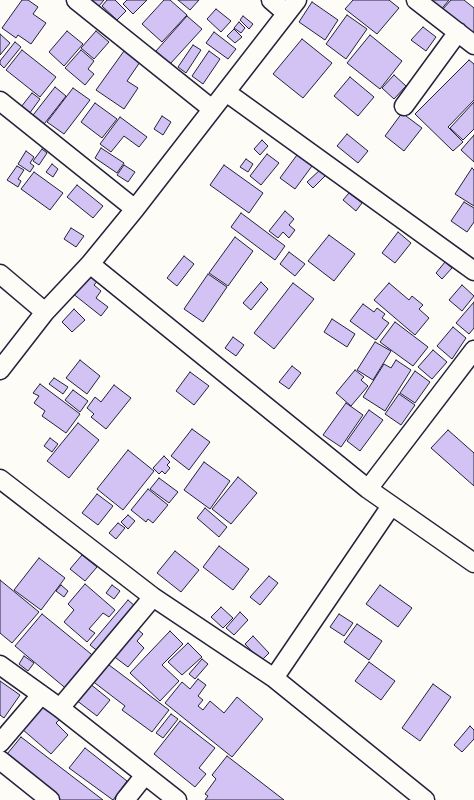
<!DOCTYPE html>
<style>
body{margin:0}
canvas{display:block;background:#fdfcf7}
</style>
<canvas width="474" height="800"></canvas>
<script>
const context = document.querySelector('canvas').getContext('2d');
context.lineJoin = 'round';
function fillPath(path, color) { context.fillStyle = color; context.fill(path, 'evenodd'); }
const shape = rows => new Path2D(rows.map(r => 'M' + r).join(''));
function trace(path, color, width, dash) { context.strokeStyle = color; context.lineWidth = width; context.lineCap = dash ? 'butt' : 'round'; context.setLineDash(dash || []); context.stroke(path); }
const building = shape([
 [22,0,28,0,38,7,33,14,46,23,31,44,18,35,16,38,2,28,22,0],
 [93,0,104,0,99,6,92,1,93,0],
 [107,0,115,0,126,11,117,20,102,6,107,0],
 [127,0,147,0,133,14,123,4,127,0],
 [164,0,170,0,187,15,162,42,142,24,164,0],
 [178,0,199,0,190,10,178,0],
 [353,0,389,0,399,8,377,34,345,9,353,0],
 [427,0,449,0,440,11,427,0],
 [451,0,464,0,474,8,474,37,442,10,451,0],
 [312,2,338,20,325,40,299,22,312,2],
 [216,9,231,21,221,32,207,19,216,9],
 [347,15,367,29,346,59,326,44,347,15],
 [187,16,202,29,170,64,156,51,187,16],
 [243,16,253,24,249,29,240,20,243,16],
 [239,22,245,28,241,33,234,28,239,22],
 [423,27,436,37,426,51,411,40,423,27],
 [234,29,242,37,235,43,227,36,234,29],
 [67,31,83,44,64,66,49,52,67,31],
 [96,31,109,42,94,59,81,48,96,31],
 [214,32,236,49,228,59,206,43,214,32],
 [0,34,10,43,0,55,0,34],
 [370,35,402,61,380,89,347,63,370,35],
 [302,39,332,63,303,98,273,74,302,39],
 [15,42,21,47,4,68,0,64,0,61,15,42],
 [193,45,201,50,186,73,178,67,193,45],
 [22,50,56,77,40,97,6,70,22,50],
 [81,50,94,61,88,69,94,74,85,85,65,68,81,50],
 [124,51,140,62,127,81,138,88,124,109,96,90,124,51],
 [209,51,220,59,203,84,192,76,209,51],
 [469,60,474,64,474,100,448,127,463,142,453,151,415,114,469,60],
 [394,75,406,86,394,99,382,88,394,75],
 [350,77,374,97,358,116,334,96,350,77],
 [55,87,66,96,41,128,30,119,55,87],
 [73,88,90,100,64,134,47,122,73,88],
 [32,93,40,99,29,114,21,107,32,93],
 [474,102,474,129,463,140,450,128,474,102],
 [95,103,117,119,102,138,81,122,95,103],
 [402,113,422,128,404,151,385,136,402,113],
 [162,116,171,122,163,135,154,129,162,116],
 [120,117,147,137,139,147,124,136,111,152,100,144,120,117],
 [347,134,368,151,358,163,337,146,347,134],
 [474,135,474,162,461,150,474,135],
 [262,140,268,146,260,155,254,149,262,140],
 [101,148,124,163,117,173,95,158,101,148],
 [42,149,47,153,39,165,33,161,42,149],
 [26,151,34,157,30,163,34,166,30,172,18,164,26,151],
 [267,154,279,163,261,185,250,176,267,154],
 [297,155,312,166,295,189,280,178,297,155],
 [246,159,253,164,248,172,240,167,246,159],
 [52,164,58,169,53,177,46,172,52,164],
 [124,165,135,172,128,182,117,175,124,165],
 [224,165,263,193,249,213,210,185,224,165],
 [17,166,24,170,18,179,21,181,18,187,7,180,17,166],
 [472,168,474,170,474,206,455,194,472,168],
 [321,169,327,174,313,188,307,182,321,169],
 [34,172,63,193,50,210,21,189,34,172],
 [77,185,103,206,93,218,67,197,77,185],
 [349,193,362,203,356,211,343,200,349,193],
 [464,202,474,208,474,222,467,232,451,221,464,202],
 [285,211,294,219,289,225,295,230,289,238,283,232,278,238,269,231,285,211],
 [241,213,285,246,275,260,231,227,241,213],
 [71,228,84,236,76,247,64,239,71,228],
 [398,232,411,243,395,263,382,253,398,232],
 [329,235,355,254,334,281,308,261,329,235],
 [235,237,253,251,228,286,209,273,235,237],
 [289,252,305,264,295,276,280,264,289,252],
 [184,256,194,264,177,286,167,278,184,256],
 [445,262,452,268,442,279,436,273,445,262],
 [91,271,100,278,94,285,101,291,96,298,108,307,101,316,72,293,91,271],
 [208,274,227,287,203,322,184,309,208,274],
 [261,282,268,289,251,310,243,303,261,282],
 [293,283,314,299,274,349,254,333,293,283],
 [389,283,409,300,412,296,423,305,419,309,429,318,415,335,374,300,389,283],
 [462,285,474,296,462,311,449,300,462,285],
 [474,302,474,328,469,334,456,323,474,302],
 [363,304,374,312,377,308,385,314,382,318,389,323,376,340,350,321,363,304],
 [74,309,85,320,72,332,62,322,74,309],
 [332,319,355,334,347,347,324,332,332,319],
 [395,322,428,347,413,366,380,342,395,322],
 [453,327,466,338,452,359,437,346,453,327],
 [233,337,244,345,236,356,225,348,233,337],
 [375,342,391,351,373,380,357,370,375,342],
 [433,350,447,362,432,379,418,367,433,350],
 [80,360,100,376,87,394,66,378,80,360],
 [396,360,411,370,385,411,363,397,384,364,391,368,396,360],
 [292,366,301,373,289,389,279,382,292,366],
 [355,370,364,377,361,380,368,386,351,406,336,393,355,370],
 [415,371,430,382,415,403,400,393,415,371],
 [190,372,209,386,194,405,176,391,190,372],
 [54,378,68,387,63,394,49,384,54,378],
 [40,384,80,414,66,433,42,416,45,411,34,403,39,396,33,393,40,384],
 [114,385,131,398,106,429,91,417,94,414,87,408,95,397,101,402,114,385],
 [73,390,88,401,80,412,65,400,73,390],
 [399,394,415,405,401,425,385,414,399,394],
 [346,403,363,415,341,447,323,435,346,403],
 [369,410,383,420,360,451,347,441,369,410],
 [78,423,99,440,69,478,47,461,78,423],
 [192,429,210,442,189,470,171,456,192,429],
 [448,430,474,453,474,486,431,448,448,430],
 [50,438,58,444,52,452,44,446,50,438],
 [128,450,154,471,123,510,97,489,128,450],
 [164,456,170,462,167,465,170,468,165,474,162,471,159,474,153,468,164,456],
 [204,462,230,481,210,509,184,490,204,462],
 [238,477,257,493,231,524,212,509,238,477],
 [159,478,178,492,169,503,150,489,159,478],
 [148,489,168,505,153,523,148,519,146,522,131,510,148,489],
 [97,494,113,506,98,525,82,513,97,494],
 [205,508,227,527,219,537,197,518,205,508],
 [128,515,135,521,128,529,121,522,128,515],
 [118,523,125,528,116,539,109,533,118,523],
 [219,546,249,569,233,590,203,567,219,546],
 [175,551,199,570,181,592,157,573,175,551],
 [82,555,97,567,85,581,70,569,82,555],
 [39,558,65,578,41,610,14,590,39,558],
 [269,576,278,583,260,605,250,597,269,576],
 [0,580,39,612,12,643,0,633,0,580],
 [85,584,115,610,109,617,103,613,89,629,95,633,87,642,64,622,74,610,68,604,85,584],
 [61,585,68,591,64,597,56,591,61,585],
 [112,585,120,591,114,599,106,593,112,585],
 [380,585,412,608,398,627,366,604,380,585],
 [128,600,136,607,99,652,90,645,128,600],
 [221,607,233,618,223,628,211,617,221,607],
 [240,612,248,620,234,635,226,628,240,612],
 [42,614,96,658,69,691,15,646,42,614],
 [339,614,353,623,344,636,330,627,339,614],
 [357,624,382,641,369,660,344,642,357,624],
 [136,628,143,634,137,641,144,648,128,667,112,655,136,628],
 [170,631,183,644,162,665,179,681,160,701,130,673,170,631],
 [253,636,269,653,261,661,245,644,253,636],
 [188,643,202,657,182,675,168,662,188,643],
 [24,656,34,663,28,671,19,664,24,656],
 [202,659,208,664,195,679,189,674,202,659],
 [105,662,169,710,152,732,122,710,125,706,91,680,105,662],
 [369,662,395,681,381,700,355,681,369,662],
 [198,679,206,685,198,696,203,700,198,706,203,710,210,701,224,713,237,697,263,719,232,757,165,703,182,682,190,689,198,679],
 [0,681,20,695,4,718,0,715,0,681],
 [89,683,110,700,97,716,76,700,89,683],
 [433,684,451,697,420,741,402,728,433,684],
 [43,704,60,719,56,723,68,735,51,754,22,729,43,704],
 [171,714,178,719,163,738,156,733,171,714],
 [180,721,215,748,199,768,206,774,195,787,154,754,180,721],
 [470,726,474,730,474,739,462,752,454,745,470,726],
 [21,737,103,800,57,800,3,759,21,737],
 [85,748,127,781,113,800,69,768,85,748],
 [227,756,284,800,205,800,208,796,205,794,216,779,212,775,227,756]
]);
fillPath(building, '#d3c3f4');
trace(building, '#22223b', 1);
const minor = shape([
 [76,0,212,109],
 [271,0,286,13],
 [416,0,474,45],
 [226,92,474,271],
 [0,101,135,209],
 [404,106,458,32],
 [90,264,368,489,474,563],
 [0,274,45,312],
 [0,370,45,312,90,264,135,209,297,0],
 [0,479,153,597,274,678,425,800],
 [368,489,474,350],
 [0,665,60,708,177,800],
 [274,678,391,506],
 [60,708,153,597],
 [0,743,41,695],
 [0,760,50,800],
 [125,800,145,775]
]);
trace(minor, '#22223b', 21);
trace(minor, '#fdfcf7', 18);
</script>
